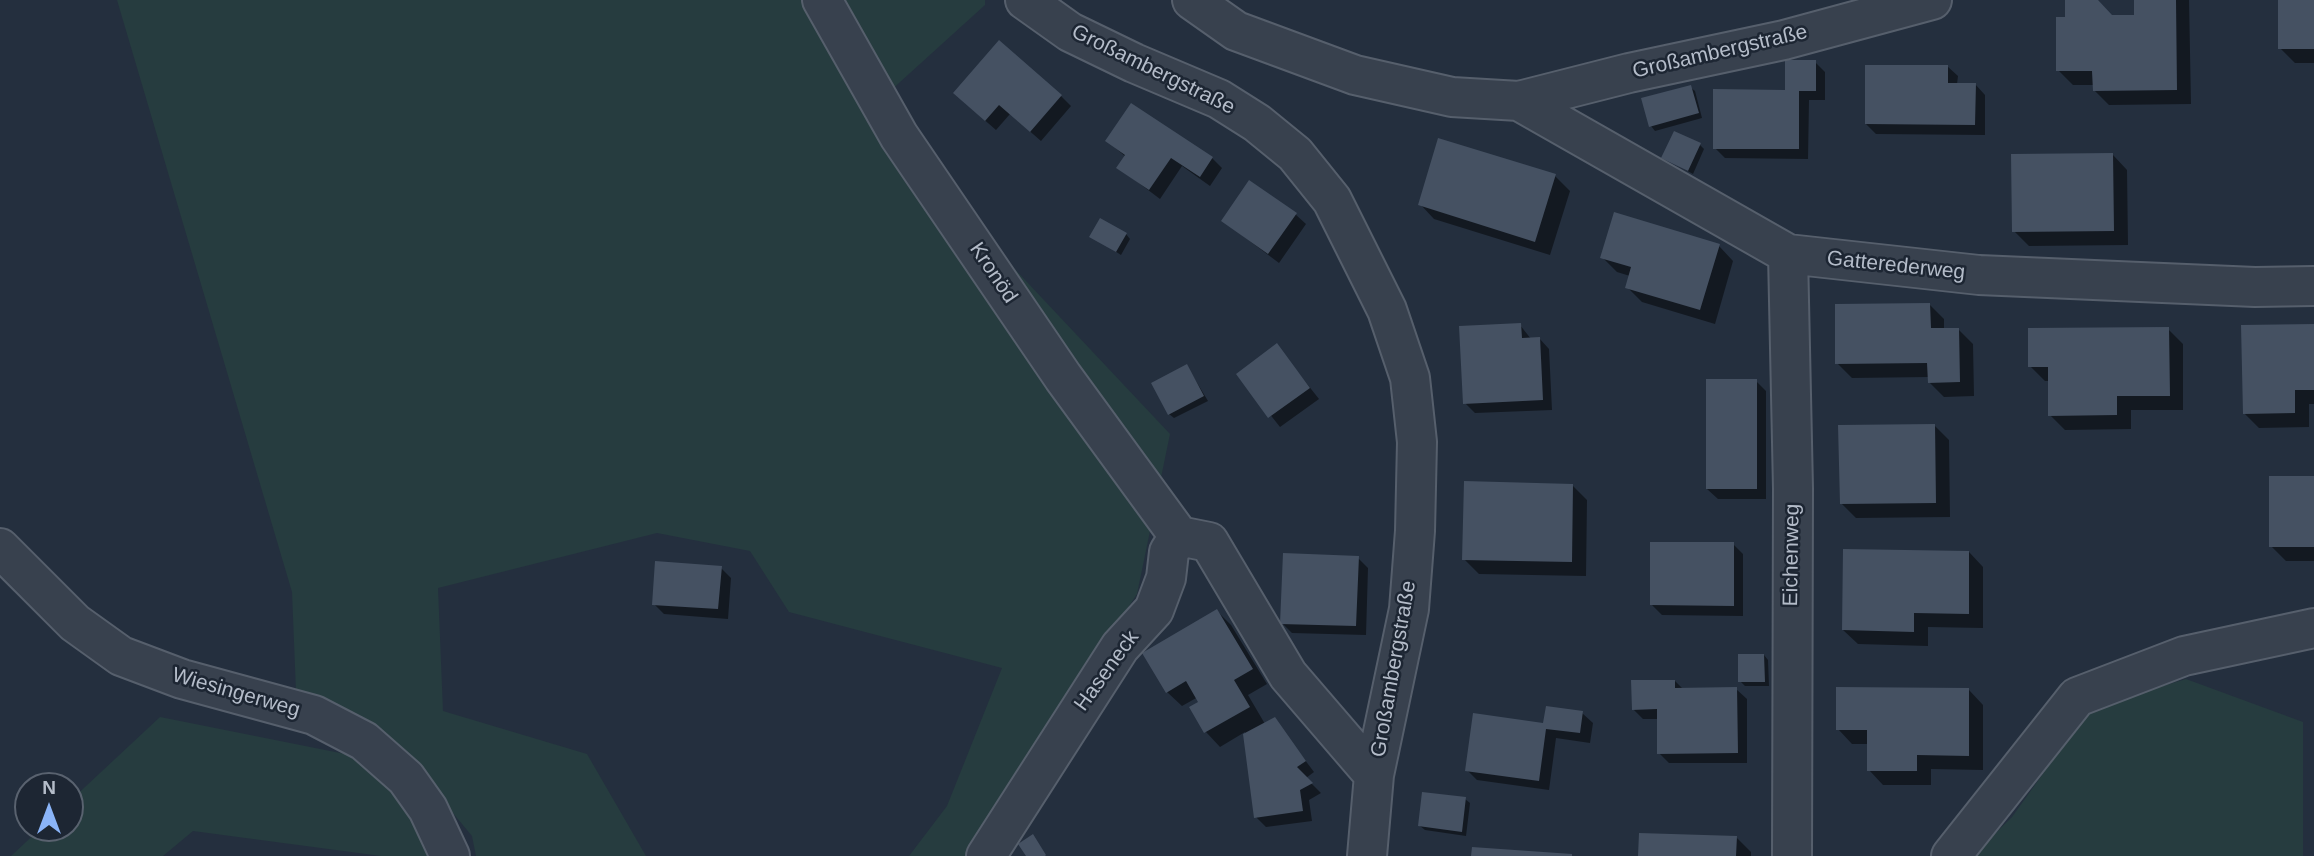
<!DOCTYPE html>
<meta charset="utf-8">
<style>
body{margin:0}
#map{position:relative;width:2314px;height:856px;overflow:hidden;background:#242f3e;font-family:Arial,sans-serif}
canvas{display:block}
.north{position:absolute;left:14px;top:772px;width:70px;height:70px;box-sizing:border-box;background:#1d2633;border:2px solid #59626f;border-radius:50%;rotate:0deg;font-size:19px;font-weight:700;line-height:28px;text-align:center;color:#b4bcc9}
.north::after{content:'';display:block;margin:auto;width:24px;height:32px;background:#8ab4f8;clip-path:polygon(50% 0,100% 100%,50% 72%,0 100%)}
</style>
<div id="map">
<canvas width="2314" height="856"></canvas>
<div class="north">N</div>
</div>
<script>
const context = document.querySelector('canvas').getContext('2d');
context.lineJoin = 'round';
function fillPath(path, color) { context.fillStyle = color; context.fill(path, 'evenodd'); }
const shape = rows => new Path2D(rows.map(r => 'M' + r).join(''));
function trace(path, color, width, dash) { context.strokeStyle = color; context.lineWidth = width; context.lineCap = dash ? 'butt' : 'round'; context.setLineDash(dash || []); context.stroke(path); }
function label(font, color, halo, rows, align = 'center') {
  context.font = font + ' Arial,sans-serif'; context.lineWidth = 5; context.setLineDash([]); context.textBaseline = 'middle'; context.strokeStyle = halo; context.fillStyle = color; for (const [text, x, y, turn = 0] of rows) {
    context.save(); context.translate(x, y); context.rotate((+turn || 0) * Math.PI / 180); context.textAlign = isNaN(turn) ? turn : align; if (halo) context.strokeText(text, 0, 0); context.fillText(text, 0, 0); context.restore();
  }
}
fillPath(shape([
 [117,0,985,0,985,5,867,112,1170,434,1137,594,965,856,909,856,947,806,1002,668,789,612,750,551,657,533,438,588,443,711,587,754,646,856,476,856,472,836,393,741,296,692,292,592],
 [2186,679,2303,722,2303,856,1972,856,2012,817,2090,708],
 [160,717,350,755,407,801,434,856,381,856,193,831,163,856,11,856,41,828,70,828,70,801]
]), '#263c3f');
fillPath(shape([
 [2067,0,2096,0,2112,17,2136,17,2136,0,2189,0,2191,104,2109,105,2094,90,2094,85,2073,85,2058,70,2067,19],
 [2279,0,2314,0,2314,63,2295,63,2280,48],
 [1815,62,1825,72,1825,100,1809,100,1808,159,1725,158,1715,148,1787,91],
 [1947,66,1958,76,1957,84,1975,84,1985,95,1985,135,1876,134,1866,124],
 [1690,87,1695,91,1702,118,1655,131,1651,126],
 [1061,96,1071,106,1041,141,1010,114,996,130,965,103],
 [1107,141,1212,158,1222,168,1210,186,1182,166,1160,199,1119,168,1126,157],
 [1700,145,1704,149,1693,174,1664,158],
 [2113,155,2127,170,2128,245,2029,246,2014,231],
 [1555,176,1570,191,1550,255,1434,219,1420,204],
 [1295,214,1306,224,1279,263,1223,221],
 [1126,234,1130,239,1121,255,1092,236],
 [1719,246,1733,261,1715,324,1642,302,1627,287,1630,276,1617,272,1602,257],
 [1930,305,1944,319,1944,330,1959,330,1973,344,1974,396,1944,397,1929,382,1929,377,1852,378,1837,363],
 [1520,325,1531,339,1539,338,1549,349,1552,410,1475,413,1465,403],
 [2314,326,2314,404,2309,404,2309,427,2259,428,2244,413],
 [2168,329,2183,344,2183,410,2131,410,2131,429,2065,430,2050,415,2050,381,2045,381,2030,366],
 [1277,346,1319,399,1280,427,1238,374],
 [1187,366,1208,401,1174,418,1169,414],
 [1756,381,1766,391,1766,499,1718,499,1707,489],
 [1935,426,1949,440,1950,517,1856,518,1841,503],
 [2314,478,2314,561,2286,561,2271,546],
 [1573,486,1587,500,1586,576,1479,574,1464,559],
 [1733,544,1743,554,1743,616,1662,615,1652,605],
 [1969,552,1983,567,1983,628,1928,627,1928,646,1858,644,1843,630],
 [1358,558,1368,568,1366,635,1292,633,1282,623],
 [721,568,731,578,728,619,664,614,654,604],
 [1217,611,1231,625,1267,684,1248,695,1265,724,1274,719,1314,772,1306,778,1321,793,1309,800,1312,821,1266,827,1256,817,1245,732,1220,747,1206,732,1191,708,1201,702,1198,697,1182,706,1167,692],
 [1764,655,1768,660,1769,686,1745,686,1740,681],
 [1675,681,1683,689,1736,689,1747,699,1747,763,1669,763,1659,753,1659,719,1643,719,1633,709],
 [1969,690,1983,705,1983,770,1931,769,1931,785,1883,785,1869,770,1869,744,1852,744,1838,729],
 [1582,713,1593,723,1590,743,1556,738,1549,790,1477,780,1467,770,1545,725],
 [1465,799,1470,803,1466,836,1425,830,1420,826],
 [1736,837,1751,852,1751,856,1640,856]
]), '#0007');
fillPath(shape([
 [2065,0,2098,0,2112,15,2134,15,2134,0,2176,0,2177,90,2093,91,2092,71,2056,71,2056,17,2065,17],
 [2278,0,2314,0,2314,49,2278,49],
 [999,40,1062,95,1030,132,999,105,985,121,953,93],
 [1785,60,1816,60,1816,91,1799,91,1799,149,1713,149,1713,89,1785,90],
 [1865,65,1948,65,1948,83,1976,83,1975,125,1865,124],
 [1691,85,1699,113,1649,127,1641,98],
 [1131,103,1213,157,1200,177,1171,158,1149,190,1116,168,1125,155,1105,141],
 [1674,131,1701,143,1688,171,1661,158],
 [1438,138,1556,174,1535,242,1418,205],
 [2113,153,2114,231,2012,232,2011,154],
 [1249,180,1297,213,1268,254,1221,221],
 [1614,212,1720,244,1700,310,1625,288,1631,267,1600,258],
 [1100,218,1127,233,1116,252,1089,237],
 [1930,303,1931,328,1959,328,1960,382,1928,383,1927,363,1835,364,1835,304],
 [1521,323,1522,338,1540,337,1543,400,1463,404,1459,326],
 [2314,324,2314,390,2295,390,2295,413,2243,414,2241,325],
 [2169,327,2170,396,2117,396,2117,415,2048,416,2048,367,2028,367,2028,328],
 [1277,343,1310,388,1268,418,1236,374],
 [1187,364,1204,396,1168,415,1151,383],
 [1706,379,1757,379,1757,489,1706,489],
 [1935,424,1936,503,1840,504,1838,425],
 [2269,476,2314,476,2314,547,2269,547],
 [1464,481,1573,484,1572,562,1462,560],
 [1650,542,1734,542,1734,606,1650,605],
 [1843,549,1969,551,1969,614,1914,613,1914,632,1842,630],
 [1283,553,1359,556,1356,626,1280,624],
 [655,561,722,566,718,609,652,605],
 [1217,609,1253,669,1234,680,1250,707,1204,733,1189,707,1198,702,1186,681,1166,693,1142,653],
 [1738,654,1764,654,1765,682,1738,682],
 [1631,680,1675,680,1675,688,1737,687,1738,753,1657,754,1657,709,1632,710],
 [1836,687,1969,688,1969,756,1917,755,1917,771,1867,771,1867,730,1836,730],
 [1546,706,1583,711,1580,733,1546,729,1539,781,1465,771,1473,713,1543,723],
 [1275,717,1306,761,1297,767,1313,783,1300,790,1303,811,1254,818,1243,734],
 [1422,792,1466,797,1462,832,1418,826],
 [1639,833,1737,836,1736,856,1638,856],
 [1033,834,1046,855,1045,856,1026,856,1018,844],
 [1472,847,1572,854,1572,856,1471,856]
]), '#455162');
const minor = shape([
 [822,0,899,136,1063,377,1179,536],
 [1025,0,1070,32,1134,63,1219,99,1257,123,1295,154,1332,200,1387,310,1410,378,1417,442,1415,531,1409,609,1374,775,1367,856],
 [1192,0,1236,31,1355,75,1452,97,1519,101,1629,73,1784,40,1932,0],
 [1519,101,1788,254,1979,275,2255,287,2314,286],
 [1788,254,1793,489,1792,856],
 [0,548,75,623,121,656,182,679,314,715,364,741,406,778,428,809,450,856],
 [986,856,1120,647,1154,610,1166,578,1169,552,1179,536,1209,542,1288,675,1374,775],
 [1951,856,2077,697,2184,656,2314,628]
]);
trace(minor, '#565f6c', 42);
trace(minor, '#38414e', 38);
label('21px', '#b4bcc9', '#1d2633', [
 ["Großambergstraße",1720,52,-13],
 ["Großambergstraße",1153,70,26],
 ["Gatterederweg",1896,266,6],
 ["Kronöd",993,273,56],
 ["Eichenweg",1792,555,-89],
 ["Großambergstraße",1394,669,-80],
 ["Haseneck",1107,671,-54],
 ["Wiesingerweg",236,693,16]
]);
</script>
